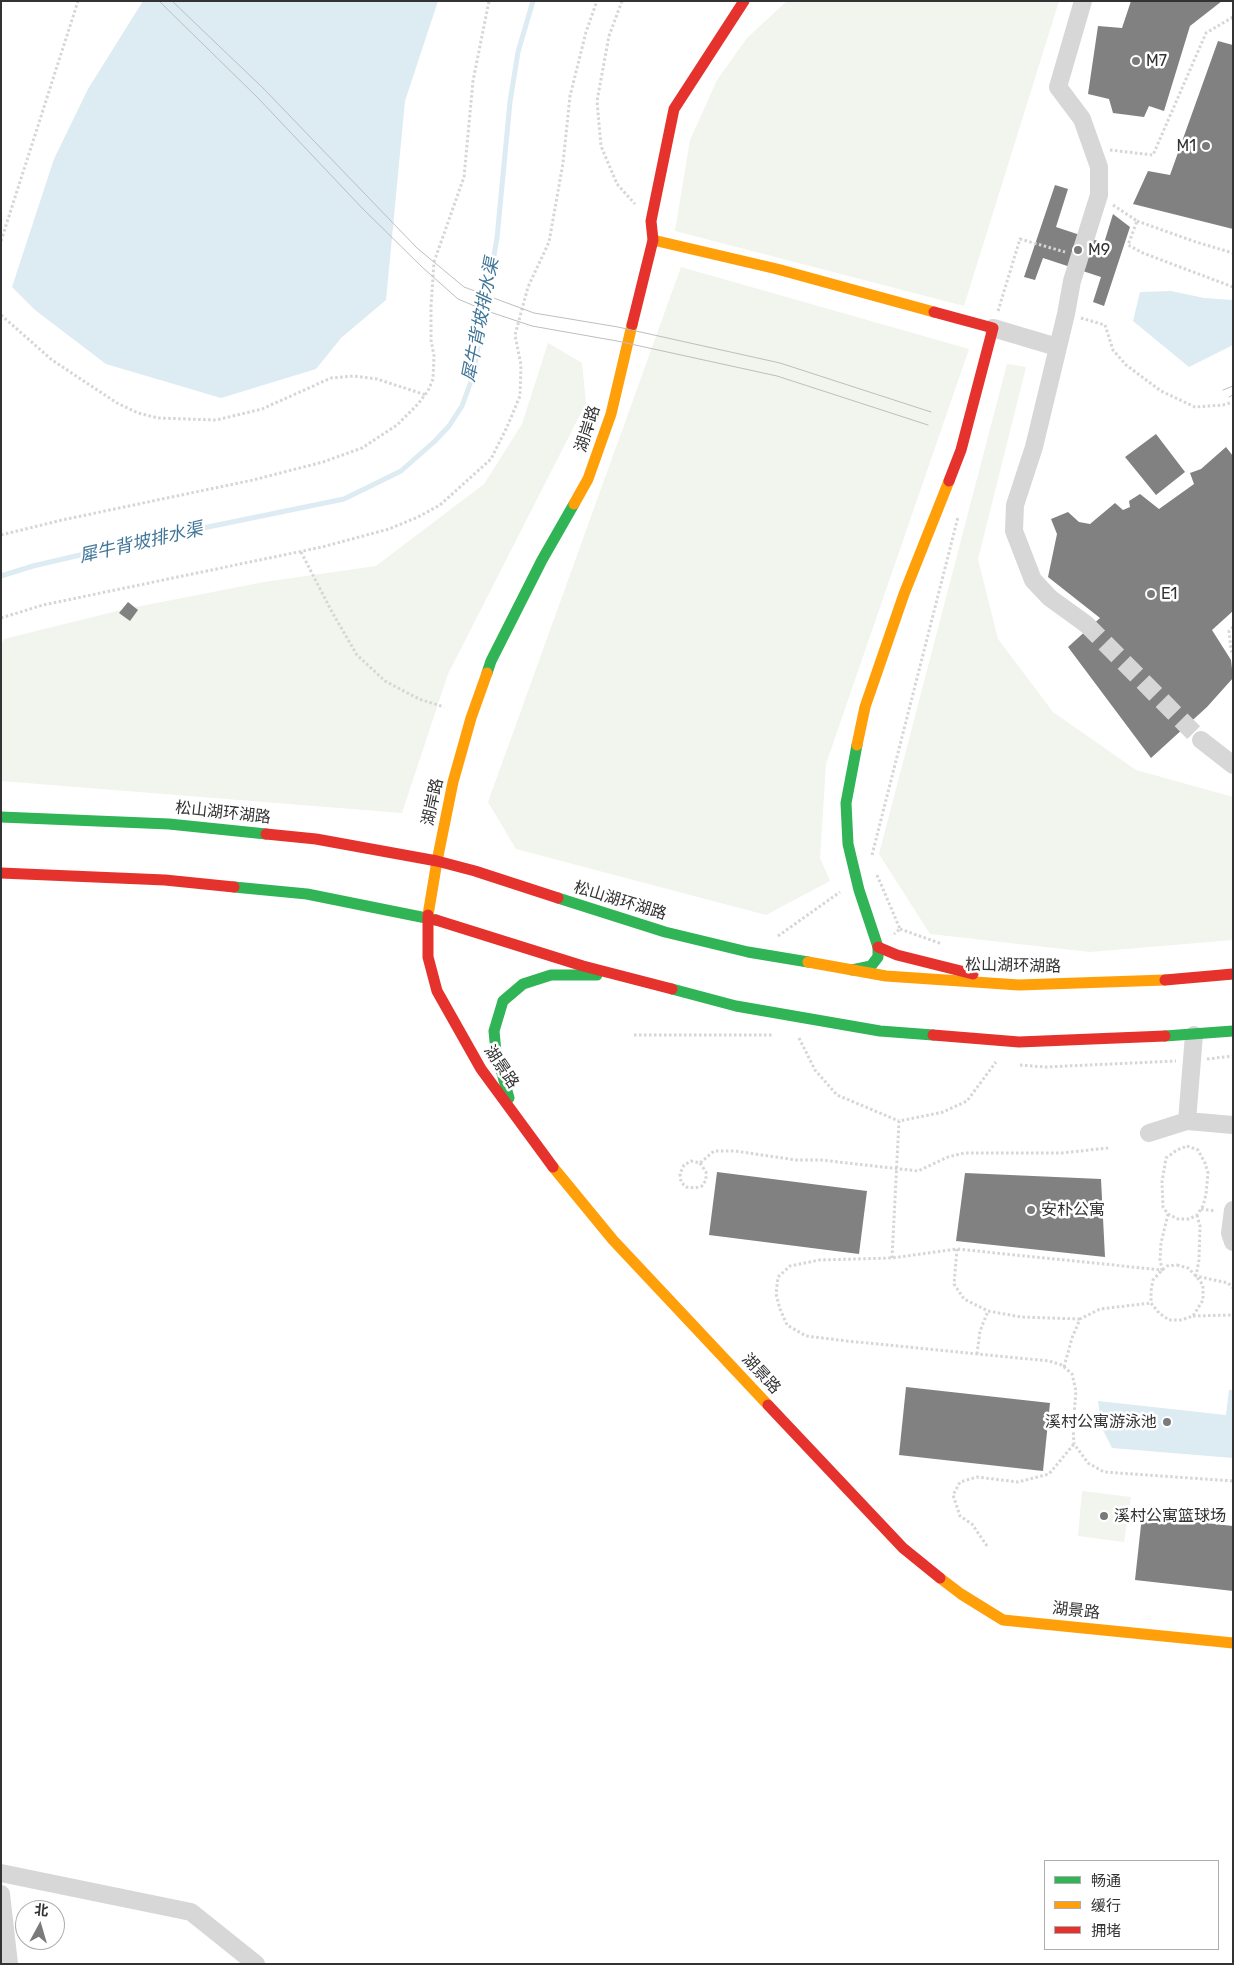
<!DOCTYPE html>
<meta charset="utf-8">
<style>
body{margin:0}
#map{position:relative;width:1234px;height:1965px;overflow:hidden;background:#fff;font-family:Rubik,"Noto Sans SC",sans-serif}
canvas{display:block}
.frame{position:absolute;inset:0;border:2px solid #333;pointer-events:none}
.legend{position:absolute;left:1044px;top:1860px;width:175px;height:90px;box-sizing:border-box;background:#fff;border:1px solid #adadad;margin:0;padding:6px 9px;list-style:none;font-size:15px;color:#333}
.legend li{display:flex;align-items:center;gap:10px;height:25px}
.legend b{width:25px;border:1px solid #adadad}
.north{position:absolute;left:15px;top:1900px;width:50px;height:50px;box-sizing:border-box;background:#fff;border:1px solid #adadad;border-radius:50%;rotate:6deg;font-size:14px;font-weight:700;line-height:20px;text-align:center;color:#333}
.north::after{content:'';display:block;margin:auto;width:18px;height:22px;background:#7a7a7a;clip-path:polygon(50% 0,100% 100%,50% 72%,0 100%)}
</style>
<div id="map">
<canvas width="1234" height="1965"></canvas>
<div class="frame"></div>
<ul class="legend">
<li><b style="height:6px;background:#30b455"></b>畅通</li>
<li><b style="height:6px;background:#ff9f0a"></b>缓行</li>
<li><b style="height:6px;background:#e5322d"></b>拥堵</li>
</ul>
<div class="north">北</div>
</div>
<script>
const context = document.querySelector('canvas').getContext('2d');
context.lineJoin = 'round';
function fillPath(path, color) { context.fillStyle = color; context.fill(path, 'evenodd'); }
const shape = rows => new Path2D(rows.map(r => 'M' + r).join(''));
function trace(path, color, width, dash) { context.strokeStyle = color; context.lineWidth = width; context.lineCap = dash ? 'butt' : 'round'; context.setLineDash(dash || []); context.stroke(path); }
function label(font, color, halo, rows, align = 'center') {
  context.font = font + ' Rubik,"Noto Sans SC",sans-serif'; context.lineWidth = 5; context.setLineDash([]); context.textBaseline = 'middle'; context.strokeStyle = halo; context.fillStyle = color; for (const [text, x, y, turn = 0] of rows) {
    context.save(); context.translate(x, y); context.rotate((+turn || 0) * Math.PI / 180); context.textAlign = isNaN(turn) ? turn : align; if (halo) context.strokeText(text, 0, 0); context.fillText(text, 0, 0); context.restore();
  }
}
fillPath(shape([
 [787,1,1059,1,964,306,675,231,690,140,717,80,747,38],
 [681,267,969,349,826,764,820,858,830,881,766,915,516,849,488,802],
 [548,343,582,363,586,403,448,674,402,813,1,781,1,646,4,639,121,610,264,582,376,566,484,484,522,424],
 [1007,364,1026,367,978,559,998,639,1053,712,1136,770,1233,797,1233,940,1090,952,930,934,879,854],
 [1082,1491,1131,1497,1124,1542,1078,1536]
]), '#f1f5ed');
fillPath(shape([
 [143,1,438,1,405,101,386,300,341,338,316,369,221,398,106,364,35,310,12,287,54,159,88,89],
 [1171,291,1204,298,1233,300,1233,345,1189,367,1133,321,1140,292],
 [1229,1390,1233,1390,1233,1458,1112,1448,1102,1428,1098,1401,1226,1415]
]), '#ddebf3');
trace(shape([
 [1,576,33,566,140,541,344,499,401,471,435,441,449,426,462,406,473,376,497,238,510,102,518,52,533,1]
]), '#ddebf3', 5);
fillPath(shape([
 [1131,1,1222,1,1190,26,1164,111,1149,106,1144,117,1113,113,1109,99,1088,94,1098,26,1122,28],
 [1218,41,1233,45,1233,229,1133,204,1148,171,1170,175],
 [1055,185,1068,189,1056,227,1104,243,1113,214,1130,227,1104,306,1093,302,1101,277,1043,258,1035,280,1024,277],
 [1156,434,1185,472,1156,495,1125,457],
 [1226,447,1233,456,1233,611,1212,630,1231,660,1233,678,1207,707,1151,758,1068,647,1100,618,1048,577,1057,534,1051,519,1068,512,1079,522,1090,524,1115,503,1123,510,1130,507,1129,501,1140,494,1159,509,1194,484,1190,473,1201,469],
 [128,602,138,610,130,621,119,613],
 [717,1172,867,1191,859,1254,709,1235],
 [965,1173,1101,1179,1105,1257,956,1241],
 [906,1387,1050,1403,1043,1471,899,1455],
 [1142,1516,1233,1526,1233,1591,1135,1580]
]), '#818181');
trace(shape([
 [1086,624,1201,740]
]), '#d6d6d6', 18, [18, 9]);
trace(shape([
 [622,1,609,36,597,101,601,146,617,184,635,204],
 [1110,150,1153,155,1206,33,1233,17],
 [1113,205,1137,221,1128,245,1143,253,1233,287],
 [1137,221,1196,242,1233,253],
 [1,241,78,1],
 [998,311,1020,239,1065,252],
 [1,315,52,360,117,403,138,413,158,418,216,420,262,409,331,378,354,376,377,379,426,395],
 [1081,318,1105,325,1113,350,1126,365,1161,391,1195,407,1223,405,1233,402],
 [1,535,62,520,253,480,323,462,362,448,397,425,418,404,428,391,433,379,434,356,431,340,431,306,434,262,464,177,473,81,489,1],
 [301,552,332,612,357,655,385,681,419,699,444,707],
 [1,618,43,605,322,547,389,529,418,517,440,505,491,459,507,427,520,396,521,365,515,335,528,287,549,242,563,163,570,96,586,32,597,1],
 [1233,627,1229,631,1231,650,1233,654],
 [219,806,260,810],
 [872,855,958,517],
 [877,875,900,929,894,934],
 [900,929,942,944],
 [778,936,840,892],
 [634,1035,773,1035],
 [799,1038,815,1070,837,1095,899,1121],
 [1207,1059,1233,1056],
 [1020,1065,1045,1067,1176,1061],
 [1187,1146,1198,1150,1205,1163,1208,1173,1206,1194,1203,1206,1197,1215,1189,1219,1178,1219,1168,1214,1163,1207,1162,1182,1166,1158,1177,1150,1187,1146],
 [700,1163,706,1172,706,1180,702,1186,695,1188,686,1187,681,1182,680,1174,684,1165,691,1161,700,1163,714,1151,735,1151,796,1160,821,1160,918,1171,948,1157,964,1153,1062,1153,1108,1148],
 [1201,1209,1216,1211],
 [1168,1214,1161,1243,1160,1259,1162,1270,957,1249,892,1258,819,1260,790,1266,778,1277,776,1294,780,1309,787,1325,806,1336,847,1341,1049,1361,1062,1365,1072,1374,1076,1391,1073,1427,1074,1444,1088,1463,1104,1472,1233,1481],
 [1197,1215,1200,1226,1199,1260,1196,1276,1228,1283,1233,1288],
 [957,1249,954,1284,964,1299,988,1311,1021,1317,1080,1319],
 [892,1258,899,1121,943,1112,967,1101,996,1062],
 [1177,1265,1188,1268,1196,1276,1203,1285,1203,1300,1193,1316,1181,1320,1169,1320,1159,1313,1151,1303,1151,1291,1153,1280,1162,1270,1167,1266,1177,1265],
 [1193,1316,1233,1315],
 [977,1354,980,1331,988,1311],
 [1064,1367,1072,1338,1080,1319,1100,1309,1151,1303],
 [987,1546,972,1524,960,1516,953,1495,960,1482,977,1477,1018,1482,1049,1474,1074,1444]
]), '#d6d6d6', 3, [2.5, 2.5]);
trace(shape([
 [1083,1,1058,87,1082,119,1099,167,1099,195,1072,281,1066,314,1034,447,1015,505,1014,531,1033,580,1050,598,1086,624],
 [993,328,1057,347],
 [1201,740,1233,765],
 [1194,1035,1187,1121,1233,1125],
 [1149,1133,1187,1121],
 [1233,1210,1230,1233,1233,1242],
 [1,1873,191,1912,256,1964],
 [1,1894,9,1964]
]), '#d7d7d7', 18);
trace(shape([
 [487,673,491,661,542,560,574,504],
 [1,817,169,824,266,834],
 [234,887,307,894,436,920],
 [558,898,665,932,748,952,808,962],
 [852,970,871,966,878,957,878,947,859,890,848,844,846,803,857,745],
 [672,989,736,1006,880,1031,933,1035],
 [1165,1036,1233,1031],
 [509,1098,496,1052,494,1031,503,1001,523,984,551,975,597,975]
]), '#30b455', 11);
trace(shape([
 [653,240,777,269,934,312],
 [574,504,588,479,611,414,632,325],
 [857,745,865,707,904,594,949,481],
 [428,915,437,861,453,782,471,718,487,673],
 [808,962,886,976,1019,985,1165,980],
 [553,1167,613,1240,768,1405],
 [940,1578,961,1594,1003,1620,1233,1643]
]), '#ff9f0a', 11);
trace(shape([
 [934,312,993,328,961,450,949,481],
 [632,325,653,240,651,221,674,109,744,1],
 [266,834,316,839,437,861,475,871,558,898],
 [1,873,165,880,234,887],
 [428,915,428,957,437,991,481,1069,553,1167],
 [436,920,583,966,672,989],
 [878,947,897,955,973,974],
 [1165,980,1233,974],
 [933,1035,1019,1042,1165,1036],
 [768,1405,903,1548,940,1578]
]), '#e5322d', 11);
trace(shape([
 [159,1,258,98,363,209,422,267,458,299,484,310,532,326,617,341,777,376,928,425],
 [172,1,263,88,417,248,464,287,534,313,618,327,780,363,931,412],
 [1223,390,1233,386],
 [1229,397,1233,395]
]), '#bebebe', 1);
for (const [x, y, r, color] of [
 [1136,61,5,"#7a7a7a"],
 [1206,146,5,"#7a7a7a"],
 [1078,250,5,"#7a7a7a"],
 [1151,594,5,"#7a7a7a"],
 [1031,1210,5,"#7a7a7a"],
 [1167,1422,5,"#7a7a7a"],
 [1104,1516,5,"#7a7a7a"]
]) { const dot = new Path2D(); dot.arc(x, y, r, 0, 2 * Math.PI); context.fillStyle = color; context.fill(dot); trace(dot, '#fff', 2); }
label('16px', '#333', '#fff', [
 ["M7",1146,61],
 ["M1",1196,146,"right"],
 ["M9",1088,250],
 ["E1",1161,594],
 ["安朴公寓",1041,1210],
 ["溪村公寓游泳池",1157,1422,"right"],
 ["溪村公寓篮球场",1114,1516]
], 'left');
label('16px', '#333', '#fff', [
 ["湖岸路",588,429,-72],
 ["湖岸路",433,802,-78],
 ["松山湖环湖路",223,813,6],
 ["松山湖环湖路",620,901,17],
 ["松山湖环湖路",1013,966,1],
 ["湖景路",501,1067,56],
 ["湖景路",761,1374,47],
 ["湖景路",1076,1611,6]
]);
label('italic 18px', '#3f7597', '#fff', [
 ["犀牛背坡排水渠",481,320,-79],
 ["犀牛背坡排水渠",141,543,-13]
]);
</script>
